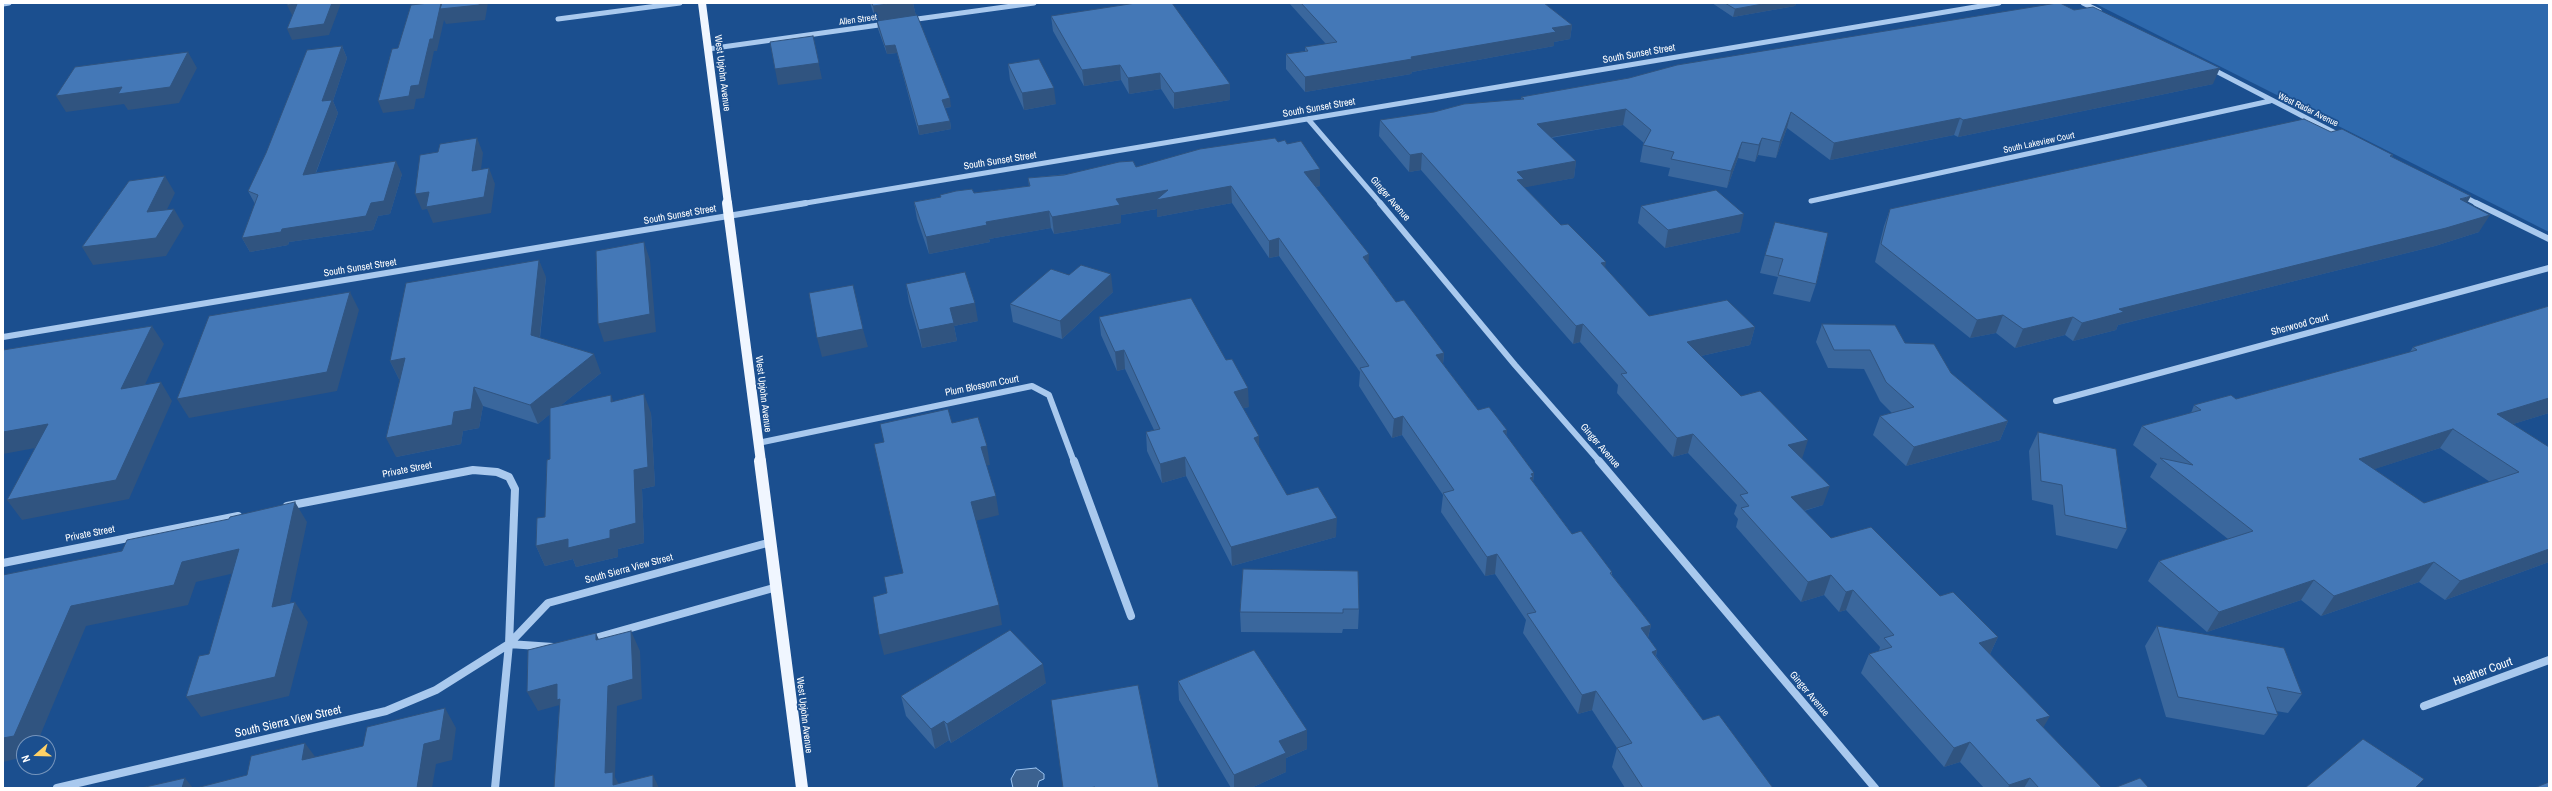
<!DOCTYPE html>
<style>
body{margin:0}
#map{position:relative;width:2552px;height:791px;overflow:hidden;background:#1b4f8f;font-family:"Archivo Narrow",sans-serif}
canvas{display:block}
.frame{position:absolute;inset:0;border:4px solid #fff;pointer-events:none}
.north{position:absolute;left:16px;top:735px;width:40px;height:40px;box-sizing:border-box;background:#1b4f8f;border:1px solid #7695bc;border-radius:50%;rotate:250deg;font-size:11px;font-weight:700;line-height:16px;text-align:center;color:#fff}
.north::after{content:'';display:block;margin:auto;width:14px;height:18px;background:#ffd166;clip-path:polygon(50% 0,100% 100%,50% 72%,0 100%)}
</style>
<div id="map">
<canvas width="2552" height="791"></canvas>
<div class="frame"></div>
<div class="north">N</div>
</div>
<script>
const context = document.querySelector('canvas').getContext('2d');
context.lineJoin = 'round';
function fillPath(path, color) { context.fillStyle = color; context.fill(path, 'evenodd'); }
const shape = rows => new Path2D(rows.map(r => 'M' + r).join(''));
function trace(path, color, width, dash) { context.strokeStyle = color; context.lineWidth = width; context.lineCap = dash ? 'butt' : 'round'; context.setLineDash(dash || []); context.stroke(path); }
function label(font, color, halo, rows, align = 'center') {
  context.font = font + ' "Archivo Narrow",sans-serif'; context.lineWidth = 3.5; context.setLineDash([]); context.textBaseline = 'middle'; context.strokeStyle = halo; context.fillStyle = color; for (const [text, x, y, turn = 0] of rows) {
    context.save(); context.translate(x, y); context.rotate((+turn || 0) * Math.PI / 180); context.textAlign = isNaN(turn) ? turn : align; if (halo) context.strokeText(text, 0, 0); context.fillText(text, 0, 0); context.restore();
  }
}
fillPath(shape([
 [2094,3,2549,3,2549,232]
]), '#2e69ad');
const water = shape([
 [1036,768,1044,774,1044,779,1039,781,1037,788,1013,788,1011,779,1016,770,1036,768]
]);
fillPath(water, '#3c6290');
trace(water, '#9cc4f0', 1);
trace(shape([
 [2083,3,2099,11],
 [3,4,9,3],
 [558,19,680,3],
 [910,20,1034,3],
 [708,49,886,24],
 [2212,69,2341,136],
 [1308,119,1381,204],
 [2461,195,2478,204],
 [1811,201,2270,101],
 [800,204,1999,3]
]), '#a9c9ee', 5);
trace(shape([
 [1380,203,1515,365,1600,462],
 [2476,203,2549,239],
 [3,337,806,203],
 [2056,401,2549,268],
 [758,443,1032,386,1049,395,1074,462]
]), '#a9c9ee', 6);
trace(shape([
 [1074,461,1131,616],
 [1599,461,1875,788],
 [287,506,473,470,497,472,509,477,515,489,509,644,495,788],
 [3,563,238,516],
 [588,640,777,587],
 [509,644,553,647],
 [2424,706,2549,660],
 [57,788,386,711,436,690,509,644,548,603,771,542]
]), '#a9c9ee', 8);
trace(shape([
 [702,3,728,204]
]), '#f0f6ff', 8);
trace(shape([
 [727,203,761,462]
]), '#f0f6ff', 10);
trace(shape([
 [760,461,802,788]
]), '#f0f6ff', 12);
fillPath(shape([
 [870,3,913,3,916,16,951,107,945,108,950,121,951,129,919,135,897,53,887,54,878,29,877,21,876,21],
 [1289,3,1544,3,1572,25,1570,39,1554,42,1554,46,1412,72,1411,74,1305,92,1286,69,1286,54,1305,51,1305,47,1326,44],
 [1712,3,1796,3,1795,6,1733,17],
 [1051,16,1230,84,1230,100,1174,109,1161,89,1129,94,1121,80,1084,86,1053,31],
 [342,46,347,58,333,101,338,113,316,173,402,174,390,214,378,216,373,230,289,242,288,245,250,252,242,238,255,204,248,191],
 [1008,64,1056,104,1024,110,1010,80],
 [2213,84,1958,137,1954,135,1830,160,1787,128,1776,158,1758,155,1755,162,1738,158,1727,188,1668,176,1670,168,1640,162,1643,145,1644,143,1623,125,1551,138,1576,161,1574,178,1524,187,1561,225,1605,268,1649,316,1755,327,1750,345,1701,356,1802,459,1823,505,1804,511,1831,538,1940,596,1998,637,1990,654,2043,728,2102,788,1984,788,1960,762,1944,767,1861,673,1869,654,1879,651,1880,647,1846,610,1839,612,1824,595,1801,602,1736,527,1738,519,1734,514,1737,505,1688,453,1673,457,1617,393,1618,385,1580,342,1573,344,1421,170,1409,172,1379,136,1380,120,1521,100,1521,97],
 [2331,132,2393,155,2392,157,2467,203,2479,232,2435,246,2118,325,2116,330,2073,341,2065,335,2015,348,1996,333,1970,338,1875,262,1884,226,1890,209],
 [1278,142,1287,144,1320,186,1315,187,1368,264,1396,302,1444,353,1443,364,1478,410,1507,430,1506,436,1534,473,1533,482,1572,534,1612,572,1612,575,1651,625,1648,638,1657,650,1656,656,1703,720,1773,788,1625,788,1612,767,1617,748,1592,710,1578,714,1523,633,1526,620,1495,574,1485,576,1441,512,1443,495,1402,435,1392,438,1359,386,1360,372,1279,256,1269,258,1232,203,1157,217,1157,209,1121,215,1121,223,1054,234,1051,228,989,239,990,242,929,254,917,219,914,202,941,197,940,195,974,193,1029,186,1028,178,1136,167],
 [1641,206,1740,232,1665,248,1638,223],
 [1828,233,1816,284,1810,302,1773,294,1778,277,1760,273,1765,255],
 [546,277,540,338,601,373,560,406,613,401,651,413,655,486,642,489,644,543,618,549,618,557,576,567,573,559,545,566,536,546,545,517,550,459,550,414,538,424,483,406,479,428,463,431,461,444,396,457,400,379,399,379,390,361],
 [906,284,978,321,954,326,957,341,922,348,909,302],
 [1113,292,1062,339,1013,322,1010,304],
 [2549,306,2549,413,2513,424,2549,562,2445,600,2419,582,2321,616,2301,600,2207,632,2148,581,2159,561,2228,539,2150,477,2157,464,2133,445,2142,426,2191,413,2194,405,2236,399,2410,352,2413,347],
 [2440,448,2490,482,2424,503,2374,469],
 [1099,317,1249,407,1243,408,1259,447,1287,495,1336,537,1232,566,1186,476,1162,483,1147,451,1146,432,1154,430,1125,369,1117,371,1101,335],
 [1822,324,1905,343,1951,373,2008,421,2000,440,1906,466,1873,435,1880,416,1892,413,1880,401,1864,369,1828,368,1816,342],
 [2038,432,2127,529,2117,549,2056,535,2053,505,2032,500,2029,451],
 [1243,569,1359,609,1358,629,1343,629,1342,633,1241,632,1240,612],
 [2157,626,2302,694,2288,713,2276,711,2278,715,2264,735,2166,717,2145,646],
 [1178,681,1307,749,1286,758,1286,772,1251,788,1231,788,1179,700],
 [1046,683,951,743,949,740,935,749,906,716,901,696]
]), '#3a679d');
fillPath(shape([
 [332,3,341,3,329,35,292,40,287,29],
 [441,3,488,3,485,20,446,24,444,20,437,51,434,51,424,98,416,99,414,109,383,113,378,101,411,86,430,39],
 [895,3,913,3,916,16,876,21,873,6],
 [1768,3,1796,3,1795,6,1733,17,1735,9],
 [297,4,293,17,287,5],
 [1572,25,1570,39,1554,42,1554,46,1412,72,1411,74,1305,92,1305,77,1411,57,1552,28],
 [813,36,822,79,778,85,775,69],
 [895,45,897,53,887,54,885,46],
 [342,46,347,58,333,101,338,113,310,188,303,175,322,101],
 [188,52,197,68,179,103,128,110,124,104,66,112,56,96],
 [1120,65,1121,80,1084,86,1082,70],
 [2220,68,2213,84,1958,137,1963,120],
 [1160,73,1161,89,1129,94,1128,78],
 [1230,84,1230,100,1174,109,1174,93],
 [1054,88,1056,104,1024,110,1022,93],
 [950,98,951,107,943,108,942,100],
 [1626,109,1623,125,1535,140,1537,124],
 [1791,112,1787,128,1776,158,1780,142],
 [1960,118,1954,135,1830,160,1834,143],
 [950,121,951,129,919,135,918,126],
 [477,138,483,153,479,187,472,171],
 [1762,138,1758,155,1755,162,1759,145],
 [1742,142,1738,158,1727,188,1731,171],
 [1422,153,1421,170,1409,172,1410,155],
 [396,161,402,174,390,214,378,216,373,230,289,242,288,245,250,252,242,238,282,229,371,203],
 [1576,161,1574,178,1522,188,1515,197,1517,172],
 [489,168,495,184,491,213,433,223,427,209,422,210,415,194],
 [1320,169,1320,186,1304,189,1304,172],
 [165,176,175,193,157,230,147,212],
 [1231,186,1232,203,1157,217,1157,209,1121,215,1121,223,1054,234,1052,217,1116,199,1168,190],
 [2471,196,2461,214,2460,199],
 [174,209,184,226,166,256,93,265,82,247],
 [1049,211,1051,228,989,239,990,242,929,254,926,237,986,222],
 [1744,214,1740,232,1665,248,1668,230],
 [2490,215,2479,232,2435,246,2118,325,2116,330,2073,341,2082,323,2119,309],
 [1279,238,1279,256,1269,258,1269,241],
 [644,242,650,260,656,332,604,342,598,324],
 [1369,254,1368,272,1363,257],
 [539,260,546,277,538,353,531,335],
 [1606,262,1603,280,1601,263],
 [1111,274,1113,292,1062,339,1060,321],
 [350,292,359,310,337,391,189,418,177,399],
 [975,303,978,321,954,326,957,341,922,348,919,330,950,308],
 [2003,315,1996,333,1970,338,1977,320],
 [2073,317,2065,335,2015,348,2023,329],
 [1583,324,1580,342,1573,344,1576,326],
 [152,326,164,344,134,408,121,389],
 [1755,327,1750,345,1683,360,1687,342],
 [863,329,868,347,822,357,817,338],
 [1124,350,1125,369,1117,371,1115,352],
 [1444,353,1442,371,1436,355],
 [594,354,601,373,538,424,530,405],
 [405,358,414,376,399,379,390,361],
 [161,382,172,401,129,499,22,520,7,500],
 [474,387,483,406,479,428,463,431,461,444,396,457,386,438,454,412],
 [1248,388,1249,407,1234,410,1234,392],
 [644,394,651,413,655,486,642,489,644,543,618,549,618,557,576,567,573,559,545,566,536,546,610,530,634,470],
 [611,395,618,414,611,402],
 [2549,398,2549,413,2484,433,2497,414],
 [1403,416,1402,435,1392,438,1394,419],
 [2008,421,2000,440,1906,466,1914,447],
 [48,424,62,443,3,454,3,432],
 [2453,429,2440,448,2347,478,2359,459],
 [1507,430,1504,449,1503,431],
 [1693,434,1688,453,1673,457,1677,438],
 [1259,436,1259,456,1254,438],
 [1808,440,1802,459,1788,445],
 [987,446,990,465,984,466,981,447],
 [1185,457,1186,476,1162,483,1160,464],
 [1534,473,1531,492,1527,497,1531,474],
 [1830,486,1823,505,1785,516,1791,497],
 [996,496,999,515,975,521,971,502],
 [295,502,307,522,285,627,272,607],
 [1337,518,1336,537,1232,566,1231,547],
 [239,549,252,569,196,582,188,605,86,626,37,743,24,743,24,757,3,762,3,738,71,606,182,562],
 [2549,549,2549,562,2445,600,2460,581],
 [1497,554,1495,574,1485,576,1487,557],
 [2434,562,2419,582,2321,616,2334,596],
 [1831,575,1824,595,1801,602,1808,582],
 [2314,580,2301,600,2207,632,2219,612],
 [1853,590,1846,610,1839,612,1846,592],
 [295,602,308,622,289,696,201,717,186,697],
 [999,605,1002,625,884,655,879,635],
 [1651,625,1646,645,1641,628],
 [631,631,640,651,642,699,617,706,615,777,621,788,613,788,605,773,608,686],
 [596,633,605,653,596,640],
 [1998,637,1989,656,1979,643],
 [1657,650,1652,669,1652,652],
 [1043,664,1046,683,951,743,947,724],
 [557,684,567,703,538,711,527,692],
 [1596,691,1592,710,1578,714,1582,695],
 [445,708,456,728,452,760,436,764,432,788,417,788,424,744],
 [2050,716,2039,735,2036,720],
 [944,721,949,740,935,749,931,729],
 [1307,730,1307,749,1286,758,1286,772,1251,788,1234,788,1234,775,1279,741],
 [1970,742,1960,762,1944,767,1954,748],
 [305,743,319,762,302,760],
 [653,775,659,788,653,788],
 [185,778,193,788,182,788],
 [2030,778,2024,788,2008,788,2009,785]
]), '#305480');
const building = shape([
 [288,3,332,3,324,24,287,29,297,4,287,5,288,3],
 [429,3,441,3,433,39,430,39,419,85,411,86,409,96,378,101,392,49,398,48,411,5,429,3],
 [442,3,480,3,479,5,440,9,442,3],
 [872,3,895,3,873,6,872,3],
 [1136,3,1172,3,1230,84,1174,93,1160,73,1128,78,1120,65,1082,70,1051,16,1136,3],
 [1301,3,1544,3,1572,25,1552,28,1556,32,1411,57,1412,59,1305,77,1286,54,1308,51,1305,47,1337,42,1301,3],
 [1725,3,1768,3,1735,9,1725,3],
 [2057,3,2060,3,2074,10,2093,7,2220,68,1963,120,1960,118,1834,143,1791,112,1780,142,1762,138,1759,145,1742,142,1731,171,1671,159,1674,152,1643,145,1651,130,1626,109,1537,124,1576,161,1517,172,1524,179,1517,180,1561,225,1568,224,1606,262,1601,263,1649,316,1727,300,1755,327,1687,342,1741,396,1760,391,1808,440,1788,445,1830,486,1791,497,1831,538,1871,527,1940,596,1953,592,1998,637,1979,643,2050,716,2036,720,2102,788,2039,788,2030,778,2009,785,1970,742,1954,748,1869,654,1892,647,1884,638,1894,635,1853,590,1846,592,1831,575,1808,582,1741,508,1749,506,1740,495,1748,493,1693,434,1677,438,1621,374,1627,373,1583,324,1576,326,1422,153,1410,155,1380,120,1434,112,1464,104,1524,99,1521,97,1629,78,1677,65,2057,3],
 [917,15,950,98,942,100,950,121,918,126,895,45,885,46,877,21,917,15],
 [813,36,819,63,775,69,770,42,813,36],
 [342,46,322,101,332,100,303,175,396,161,384,201,371,203,366,216,282,229,281,232,242,238,258,195,248,191,266,153,307,50,342,46],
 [188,52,170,87,118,94,122,87,56,96,75,67,188,52],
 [1039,59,1054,88,1022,93,1008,64,1039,59],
 [2304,119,2331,132,2342,129,2393,155,2390,156,2471,196,2460,199,2490,215,2446,228,2119,309,2124,312,2082,323,2073,317,2023,329,2003,315,1977,320,1881,244,1890,209,2304,119],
 [477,138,472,171,489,168,484,197,426,207,429,192,415,194,420,155,438,152,440,144,477,138],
 [1275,138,1278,142,1285,140,1287,144,1301,141,1320,169,1304,172,1369,254,1363,257,1396,302,1404,300,1444,353,1436,355,1478,410,1489,407,1507,430,1503,431,1534,473,1531,474,1533,477,1530,478,1572,534,1581,531,1612,572,1610,573,1651,625,1641,628,1657,650,1652,652,1703,720,1719,715,1773,788,1643,788,1617,748,1632,743,1596,691,1582,695,1527,614,1536,612,1497,554,1487,557,1443,493,1454,490,1403,416,1394,419,1360,368,1369,366,1279,238,1269,241,1231,186,1156,200,1168,190,1116,199,1120,205,1052,217,1049,211,986,222,987,225,926,237,914,202,941,197,940,195,956,191,972,189,974,193,1030,186,1028,178,1064,175,1119,162,1133,161,1136,167,1200,149,1275,138],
 [165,176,147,212,174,209,156,238,82,247,129,181,165,176],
 [1716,190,1744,214,1668,230,1641,206,1716,190],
 [1775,222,1828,233,1816,284,1778,275,1783,259,1765,255,1775,222],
 [644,242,650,314,598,324,596,251,644,242],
 [539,260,531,335,594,354,530,405,474,387,471,409,454,412,452,425,386,438,405,358,390,361,406,283,539,260],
 [1081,265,1111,274,1060,321,1010,304,1051,269,1069,275,1081,265],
 [965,272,975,303,950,308,954,323,919,330,906,284,965,272],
 [853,285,863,329,817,338,809,293,853,285],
 [350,292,327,372,177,399,209,316,350,292],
 [1191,298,1226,360,1232,359,1248,388,1234,392,1259,436,1254,438,1287,495,1318,487,1337,518,1231,547,1185,457,1160,464,1146,432,1160,429,1124,350,1115,352,1099,317,1191,298],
 [2549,306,2549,398,2497,414,2549,447,2549,549,2460,581,2434,562,2334,596,2314,580,2219,612,2159,561,2253,531,2160,458,2193,465,2142,426,2201,410,2194,405,2231,395,2236,399,2417,350,2413,347,2549,306],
 [2453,429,2519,472,2424,503,2359,459,2453,429],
 [1822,324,1895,325,1905,343,1934,344,1951,373,2008,421,1914,447,1880,416,1914,407,1886,382,1870,350,1834,350,1822,324],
 [152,326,121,389,161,382,116,480,7,500,48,424,3,432,3,350,152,326],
 [644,394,648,467,634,470,636,523,610,530,610,538,568,548,568,539,536,546,537,518,545,517,547,460,550,459,550,408,611,395,611,402,644,394],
 [948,409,952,423,978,417,987,446,981,447,996,496,971,502,999,605,879,635,873,597,887,593,884,577,903,573,874,444,884,442,880,424,948,409],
 [2038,432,2116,449,2127,529,2065,515,2062,485,2041,481,2038,432],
 [295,502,272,607,295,602,275,677,186,697,199,656,209,654,239,549,182,562,174,585,71,606,14,736,3,738,3,633,4,632,3,632,3,575,122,551,127,540,229,519,230,517,295,502],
 [1243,569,1358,571,1359,609,1343,609,1343,613,1240,612,1243,569],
 [2157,626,2284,648,2302,694,2267,687,2278,715,2178,697,2157,626],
 [1010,630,1043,664,947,724,944,721,931,729,901,696,1010,630],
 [631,631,633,679,608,686,605,773,613,772,613,785,653,775,653,788,554,788,560,699,557,700,557,684,527,692,528,650,596,633,596,640,631,631],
 [1254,650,1307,730,1279,741,1286,753,1234,775,1178,681,1254,650],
 [1138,685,1159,788,1095,788,1095,787,1089,788,1063,788,1051,700,1138,685],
 [445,708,440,740,424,744,417,788,196,788,247,775,251,756,305,743,302,760,363,746,367,727,445,708],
 [2363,739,2424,779,2415,788,2305,788,2363,739],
 [185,778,182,788,141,788,185,778],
 [2140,778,2149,788,2114,788,2140,778],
 [2549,782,2549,788,2534,788,2549,782]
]);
fillPath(building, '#4478b7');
trace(building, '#305480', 1);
label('9px', '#fff', '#1b4f8f', [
 ["Allen Street",858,20,-8],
 ["West Rader Avenue",2308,110,26],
 ["South Lakeview Court",2039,143,-12]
]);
label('10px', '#fff', '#1b4f8f', [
 ["South Sunset Street",1639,54,-10],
 ["West Upjohn Avenue",722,73,83],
 ["South Sunset Street",1319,108,-10],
 ["South Sunset Street",1000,161,-9],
 ["Ginger Avenue",1390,199,49],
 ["South Sunset Street",680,215,-10],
 ["South Sunset Street",360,268,-9],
 ["Sherwood Court",2300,325,-15],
 ["Plum Blossom Court",982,386,-11],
 ["West Upjohn Avenue",763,394,83],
 ["Ginger Avenue",1600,446,49],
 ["Private Street",407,470,-11],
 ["Private Street",90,534,-11],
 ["South Sierra View Street",629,569,-15],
 ["Ginger Avenue",1809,694,50],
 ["West Upjohn Avenue",804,715,83]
]);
label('12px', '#fff', '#1b4f8f', [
 ["Heather Court",2483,672,-20],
 ["South Sierra View Street",288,722,-13]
]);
</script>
